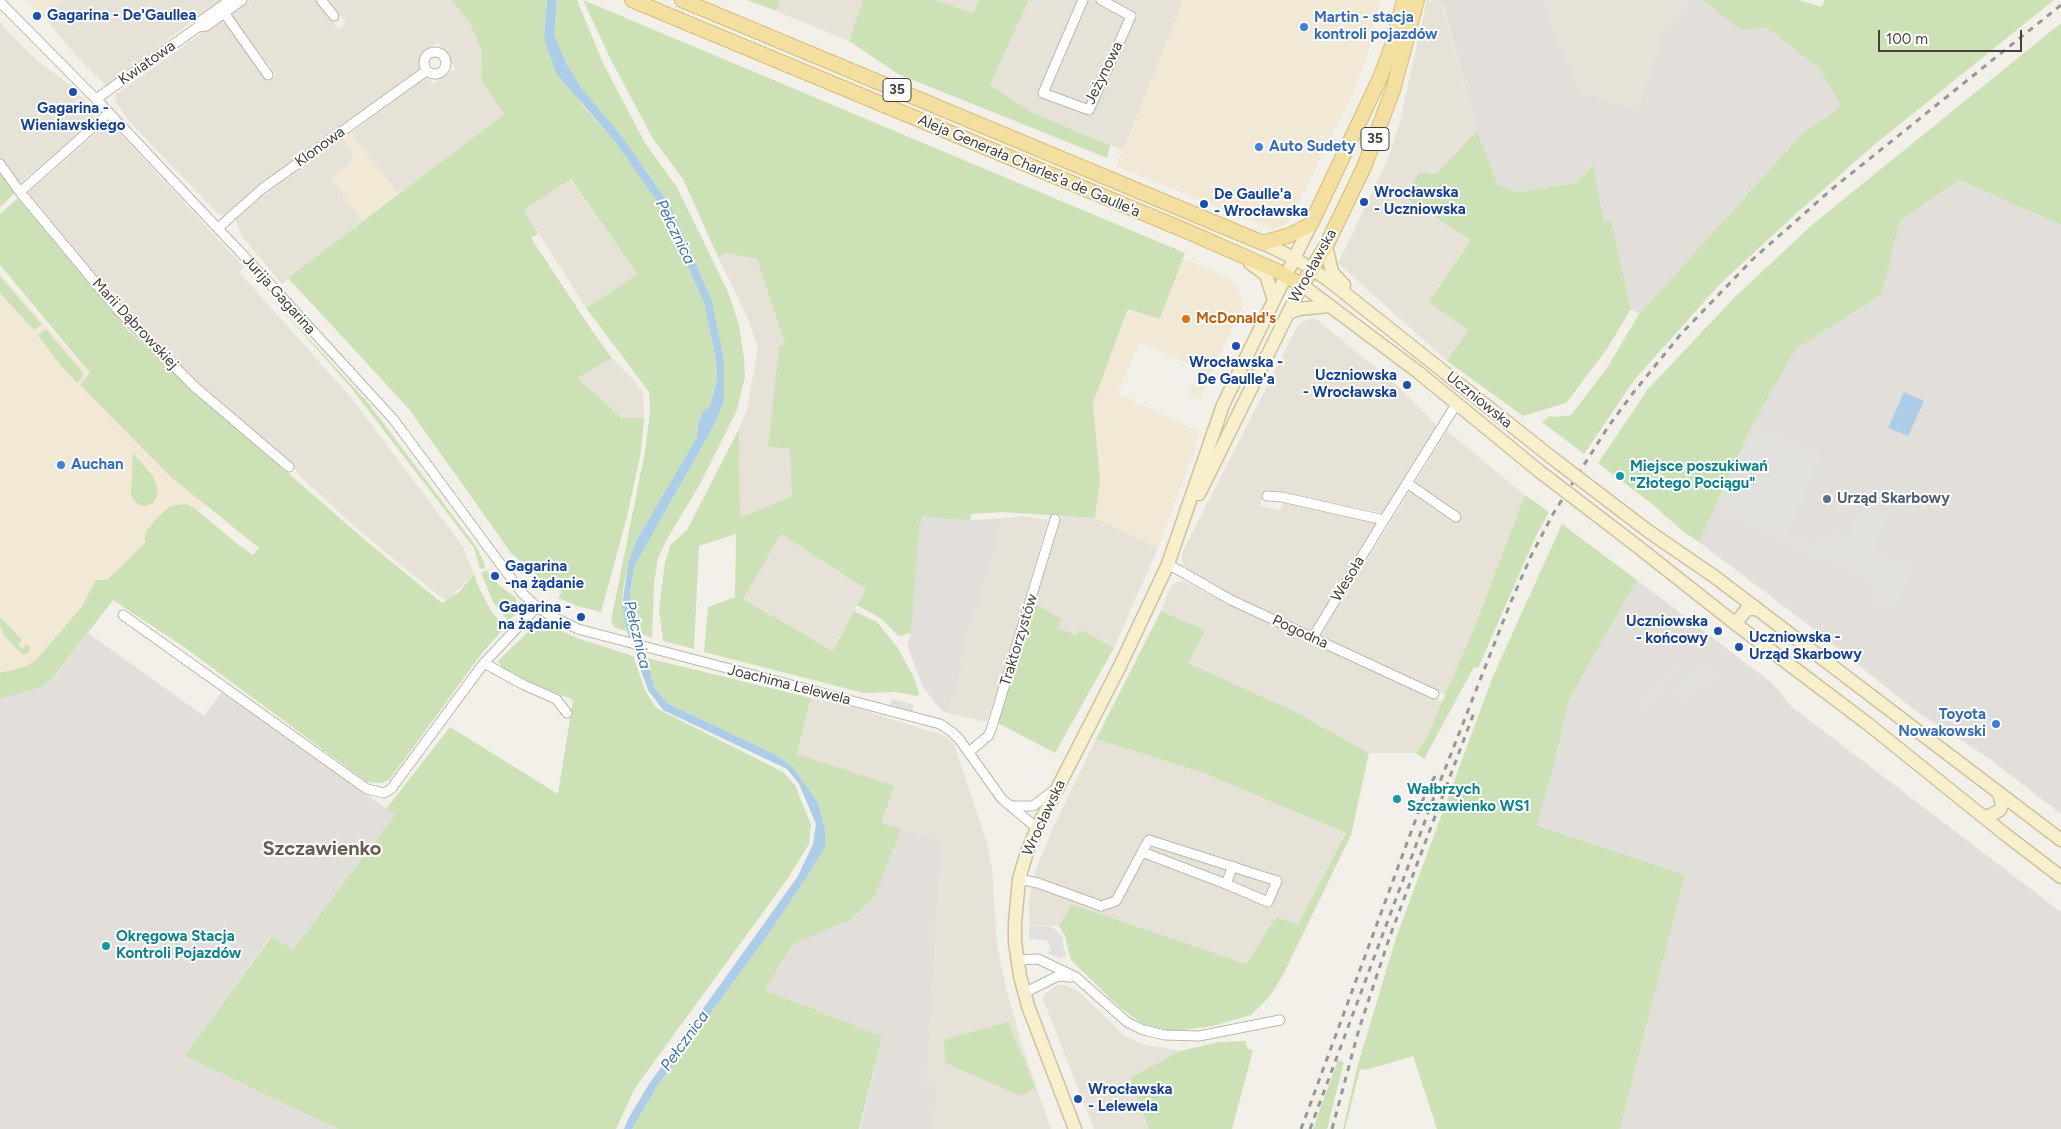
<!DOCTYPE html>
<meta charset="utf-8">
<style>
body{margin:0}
#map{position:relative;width:2061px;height:1129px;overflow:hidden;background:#f2f0e9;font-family:Figtree,sans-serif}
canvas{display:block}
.scale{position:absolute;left:1878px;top:30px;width:144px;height:22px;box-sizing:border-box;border:2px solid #454138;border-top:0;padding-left:6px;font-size:15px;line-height:18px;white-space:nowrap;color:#454138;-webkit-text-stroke:4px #fff;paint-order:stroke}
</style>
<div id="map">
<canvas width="2061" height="1129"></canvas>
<div class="scale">100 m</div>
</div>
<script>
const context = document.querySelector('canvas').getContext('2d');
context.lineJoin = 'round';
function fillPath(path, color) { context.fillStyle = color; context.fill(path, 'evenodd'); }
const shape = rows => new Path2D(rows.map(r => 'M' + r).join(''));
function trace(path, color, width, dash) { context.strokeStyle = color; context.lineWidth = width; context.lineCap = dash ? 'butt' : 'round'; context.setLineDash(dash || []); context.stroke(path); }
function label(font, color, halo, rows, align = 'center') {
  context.font = font + ' Figtree,sans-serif'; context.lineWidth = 4; context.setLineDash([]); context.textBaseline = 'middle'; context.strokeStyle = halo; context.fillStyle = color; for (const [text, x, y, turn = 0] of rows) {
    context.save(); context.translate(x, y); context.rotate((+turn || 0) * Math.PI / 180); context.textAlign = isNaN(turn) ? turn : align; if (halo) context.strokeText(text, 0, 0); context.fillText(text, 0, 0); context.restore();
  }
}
fillPath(shape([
 [63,0,221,0,106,86,79,59,44,17],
 [251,0,316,0,338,29,346,23,329,0,451,0,470,23,482,53,481,81,504,114,398,194,351,133,425,78,434,83,456,69,438,42,419,56,419,69,260,186,229,215,219,215,128,120,116,102,115,95,219,21,224,23,268,82,276,75,231,14],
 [780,0,863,0,849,41,776,11],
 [935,0,979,0,974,13],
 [1029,0,1184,0,1123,150,1033,113,990,85],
 [1427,0,1442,4,1477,131,1436,174,1471,240,1430,302,1468,330,1447,361,1338,263,1387,161,1399,125],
 [1545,0,1688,0,1661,36,1638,110,1579,90,1552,26],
 [0,22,11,35,37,60,71,86,95,111,94,120,20,183,0,159],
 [109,122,244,267,239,272,350,396,462,545,474,574,449,599,445,600,438,595,368,538,306,482,291,465,164,352,121,308,28,193],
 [343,138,352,151,353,157,351,163,331,178,362,221,282,284,242,237,235,220,260,198],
 [570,179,637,274,586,308,524,210],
 [726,253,757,259,785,345,768,447,790,449,793,496,740,518,739,429,747,409,758,348,748,319,718,257],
 [1310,319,1316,319,1399,387,1437,426,1387,510,1381,513,1274,490,1262,496,1260,506,1280,510,1283,503,1289,500,1376,523,1377,527,1312,632,1228,595,1189,572,1182,562,1182,553,1296,329,1301,323],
 [612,358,632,378,643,393,644,418,622,418,578,378],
 [1447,431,1525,495,1474,628,1446,695,1320,636],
 [1062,515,1095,518,1158,548,1114,648,1079,629,1076,635,1057,628,1033,603],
 [1022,516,1048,520,1002,678,986,722,947,713,964,660,961,659,1004,518],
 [781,533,866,589,833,651,743,599],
 [1177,582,1185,582,1230,605,1443,702,1427,737,1415,753,1369,753,1292,710,1188,663,1161,611,1171,586],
 [811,698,852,707,923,729,945,736,954,744,987,843,992,868,997,946,1007,991,1021,1042,1051,1129,932,1129,938,1088,926,1085,881,823,895,787,797,754],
 [1096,739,1204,773,1346,833,1298,924,1276,917,1246,964,1072,904,1059,926,1029,925,1029,899,1034,875,1052,830],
 [1057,985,1066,985,1078,991,1125,1036,1142,1044,1180,1051,1130,1078,1149,1129,1094,1129,1043,999,1044,995]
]), '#e6e2d7');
fillPath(shape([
 [27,0,63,0,44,17],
 [1184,0,1380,0,1369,51,1352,96,1288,223,1273,229,1116,166],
 [351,133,398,194,362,221,331,178,351,163,353,157,352,151,343,138],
 [1183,258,1220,274,1237,284,1244,305,1215,363,1200,400,1189,394,1199,369,1140,342,1117,393,1198,431,1195,450,1158,548,1095,518,1100,480,1093,403,1129,309,1160,319],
 [0,274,136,424,217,492,179,534,121,590,56,675,0,699]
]), '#f2e8d6');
fillPath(shape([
 [1430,0,1545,0,1552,26,1579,90,1638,110,1661,36,1688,0,1702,0,1741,30,1766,28,1819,68,1841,106,1802,134,1639,314,1631,309,1611,221,1604,222,1592,165,1575,183,1517,192,1498,185,1477,131,1443,4],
 [1959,180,2061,225,2061,814,1987,757,1917,712,1811,627,1699,542,1752,426,1795,350,1882,294,1900,221],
 [927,516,977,520,1004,518,961,659,964,660,947,713,941,710,923,687,907,645,911,633,920,521],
 [1637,580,1772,683,1792,707,2061,912,2061,1129,1620,1129,1685,875,1537,825,1553,769,1569,700],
 [88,633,204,716,223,691,395,815,293,951,271,936,184,1056,338,1129,0,1129,0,699,40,688,56,675],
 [901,829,940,840,926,1084,938,1088,932,1129,860,1129,882,1036,765,990,792,945,850,920,875,897]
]), '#e2dfda');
fillPath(shape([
 [451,0,547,0,544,38,582,105,616,143,663,210,704,303,716,360,717,380,710,406,704,410,698,423,697,437,636,541,628,564,623,590,622,606,627,631,615,628,611,621,645,451,650,413,649,392,586,308,637,274,571,179,524,210,538,233,531,238,591,329,612,358,578,378,622,418,644,418,641,451,627,517,601,612,577,606,558,598,562,592,542,580,511,553,409,409,288,278,504,114,481,81,482,53,470,23],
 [557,0,577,0,603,63,645,143,677,187,729,294,739,325,744,358,745,377,737,410,700,484,667,539,658,558,654,583,652,638,639,633,634,621,630,593,634,567,713,427,724,401,724,359,712,301,670,205,620,134,580,86,566,63,554,34],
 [583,0,1185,253,1160,319,1128,309,1093,403,1100,480,1095,518,1002,512,971,514,970,520,924,517,920,522,911,633,899,636,880,618,857,605,866,589,781,534,743,599,833,651,854,611,877,622,898,648,914,678,919,693,918,696,895,692,864,693,704,652,708,607,735,597,736,534,699,546,694,649,663,641,659,609,665,562,671,544,687,530,739,429,740,518,792,496,790,449,768,447,779,347,785,345,757,259,726,253,718,257,683,179,653,139,610,58],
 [747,0,780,0,776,11],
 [863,0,935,0,973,13,979,0,1029,0,990,85,1033,113,1110,145,1107,158,898,74,849,41],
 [1702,0,1799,0,1822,7,1825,0,2054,0,1874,145,1799,211,1720,284,1635,379,1584,454,1542,422,1549,416,1558,417,1571,415,1607,368,1639,314,1802,134,1841,106,1819,68,1766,28,1741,30],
 [2061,23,2061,225,1959,180,1900,221,1882,294,1795,350,1752,426,1699,542,1685,533,1652,504,1598,463,1648,389,1735,297,1813,224],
 [1477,131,1498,185,1517,192,1575,183,1593,165,1604,222,1611,220,1631,309,1607,349,1566,403,1523,416,1447,361,1468,330,1429,302,1471,240,1406,198,1419,173,1436,174],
 [0,171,16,192,0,207],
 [18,198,127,329,193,390,366,541,442,603,459,592,474,574,479,588,492,612,505,627,482,653,390,779,382,783,367,782,184,647,113,600,51,680,40,688,0,699,0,673,27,666,37,659,81,608,96,580,107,580,145,543,145,532,161,514,171,506,186,504,193,507,240,546,253,555,259,548,171,477,80,385,90,373,0,265,0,214],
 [0,276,42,325,34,330,0,293],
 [269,295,369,404,475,545,484,562,485,568,480,569,474,548,352,389],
 [46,329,83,373,83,376,77,383,60,365,38,335],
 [133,453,153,476,157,488,157,497,153,503,146,506,139,505,133,499,131,495],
 [1525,495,1549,512,1536,536,1478,668,1474,667,1424,759,1415,753,1427,737,1474,628],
 [1562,524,1637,580,1569,700,1553,769,1537,825,1685,875,1620,1129,1437,1129,1413,1056,1366,1070,1360,1069,1345,1129,1343,1129,1357,1068,1396,938,1493,676],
 [486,570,499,585,516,598,518,612,508,621,493,602,481,573],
 [1033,603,1061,619,1058,628,1076,635,1079,629,1114,648,1055,753,996,722],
 [1161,611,1205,630,1188,663,1292,710,1369,753,1351,835,1283,975,1270,996,1251,1015,1213,1026,1184,1030,1167,1030,1145,1025,1120,1008,1071,960,1065,936,1059,926,1072,904,1246,964,1276,917,1298,924,1346,833,1204,773,1096,739],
 [0,617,22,640,18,645,22,649,27,644,29,646,30,650,27,654,22,654,4,635,0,625],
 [553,627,577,638,633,656,645,690,656,708,783,772,795,785,811,825,809,844,788,878,635,1088,616,1129,338,1129,184,1056,272,936,293,950,395,815,386,809,450,727,558,794,573,700,504,671,498,661,531,629],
 [647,658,811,698,797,754,895,786,881,823,901,829,875,897,850,920,792,945,765,990,882,1036,859,1129,632,1129,658,1085,770,932,805,880,825,847,825,829,818,802,792,766,776,755,667,703,654,687],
 [1008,1022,1035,1087,1021,1096,945,1063,944,1040],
 [1245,1041,1248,1049,1253,1050,1232,1129,1149,1129,1130,1078,1180,1051,1219,1042],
 [1338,1060,1344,1062,1327,1129,1313,1129]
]), '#cce2b6');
fillPath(shape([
 [1752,426,1821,454,1789,534,1811,544,1832,536,1833,532,1846,538,1861,504,1888,516,1873,550,1914,568,1895,611,1870,601,1872,589,1867,579,1714,510],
 [1704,660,1719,673,1709,684,1706,683,1701,688,1699,686,1688,698,1686,696,1681,701,1674,694],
 [1673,665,1678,670,1644,710,1639,705],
 [892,699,914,705,912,712,890,706],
 [1029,926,1049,926,1056,930,1062,937,1066,957,1059,958,1047,953,1051,950,1047,940,1029,939]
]), '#e1e0dd');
fillPath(shape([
 [547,0,557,0,554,34,566,63,580,86,620,134,670,205,712,301,724,359,724,401,713,427,634,567,630,593,634,621,647,658,654,687,667,703,776,755,792,766,818,802,825,829,825,847,805,880,770,932,658,1085,632,1129,624,1129,628,1119,649,1084,798,876,813,844,816,824,799,784,787,769,663,710,648,690,627,631,622,606,628,564,636,541,697,437,698,423,704,410,710,406,717,380,716,360,704,303,663,210,616,143,556,73,544,38],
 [1904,392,1924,401,1908,436,1888,428]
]), '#accde8');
const street = shape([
 [321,0,334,16],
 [1083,0,1043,93,1089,110,1131,16,1101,0],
 [0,2,96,99,259,272,394,420,522,593,537,607,551,616,578,629,940,724,952,732,959,739,1002,799,1037,828],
 [220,7,268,75],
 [198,27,201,21,230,0],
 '424 63a11 11 0 1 1 22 0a11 11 0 1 1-22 0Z',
 [96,99,198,27,206,26,242,0],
 [0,164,20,192,118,310,195,387,289,467],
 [20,192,109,113],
 [218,228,262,189,426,71],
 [1407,483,1456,517],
 [1267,496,1282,497,1384,520,1457,403],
 [1168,564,1231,600,1434,694],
 [123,615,367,789,384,793,391,789,484,663,537,607],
 [1313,637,1384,520],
 [484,663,524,685,556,699,567,713],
 [969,752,988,736,991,730,1055,519],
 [1010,806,1033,806,1054,790],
 [1019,879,1038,883,1101,906,1116,901,1142,852,1226,884,1268,902,1277,881,1149,840,1142,852],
 [1226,884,1233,866],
 [1017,960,1038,959,1076,977,1127,1022,1143,1030,1165,1035,1199,1036,1280,1020],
 [1024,993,1058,976,1070,977]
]);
const secondary = shape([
 [1263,243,1294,258,1327,279,1551,457],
 [1326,246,1332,272,1344,285],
 [1250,263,1266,275,1274,300],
 [1288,313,1299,309,1329,306],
 [1199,494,1302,285,1418,372,1539,471],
 [1648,531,1715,577,2061,840],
 [1637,546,1737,625,1868,724,2006,835,2061,877],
 [1737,625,1739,619,1747,609,1757,609],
 [1984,816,1989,816,2000,810,2002,804,1999,793],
 [1075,1129,1028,1006,1020,976,1015,942,1015,923,1019,879,1027,852,1037,828,1120,666,1168,564,1223,405,1311,224]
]);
const primary = shape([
 [632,0,1184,230,1275,270,1302,285,1326,246,1364,167,1393,90,1417,0],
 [682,0,1263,243,1290,235,1311,224,1380,78,1392,46,1404,0]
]);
trace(street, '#bdb8ac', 11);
trace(secondary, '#cdc39d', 15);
trace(primary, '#d6bd73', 16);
trace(street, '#fff', 9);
trace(secondary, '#f8f0cd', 12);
trace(primary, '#f3e0a1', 14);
trace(shape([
 [1301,1129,1424,797,1435,776],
 [1310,1129,1434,797,1510,604,1531,556,1553,514,1608,427,1633,393,1681,334,1753,259,1832,189,2061,5],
 [1332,1129,1359,1029,1390,936,1475,710]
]), '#979797', 3, [6, 6]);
const secondaryBridge = shape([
 [1551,457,1648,531],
 [1539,471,1637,546]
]);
trace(secondaryBridge, '#cdc39d', 15, []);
trace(secondaryBridge, '#f8f0cd', 12);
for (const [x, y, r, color] of [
 [37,16,5,"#1a4fb4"],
 [1304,27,5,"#3f7fe0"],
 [73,92,5,"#1a4fb4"],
 [1259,147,5,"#3f7fe0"],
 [1364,202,5,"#1a4fb4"],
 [1204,204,5,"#1a4fb4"],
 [1186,319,5,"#e8710a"],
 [1236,346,5,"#1a4fb4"],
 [1407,385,5,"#1a4fb4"],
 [61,465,5,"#3f7fe0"],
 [1620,476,5,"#0f9aa8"],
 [1827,499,5,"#5c6f8a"],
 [495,576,5,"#1a4fb4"],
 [581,617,5,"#1a4fb4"],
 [1718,631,5,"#1a4fb4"],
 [1739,647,5,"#1a4fb4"],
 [1996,724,5,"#3f7fe0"],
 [1397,799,5,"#0f9aa8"],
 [106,946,5,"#0f9aa8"],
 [1078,1099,5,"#1a4fb4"]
]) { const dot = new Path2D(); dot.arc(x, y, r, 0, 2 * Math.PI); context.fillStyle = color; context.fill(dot); trace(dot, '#fff', 2); }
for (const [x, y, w] of [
 [897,90,28],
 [1375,139,28]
]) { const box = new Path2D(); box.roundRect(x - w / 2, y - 11.5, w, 23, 4); context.fillStyle = '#fff'; context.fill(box); trace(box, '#454138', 1); }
label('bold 14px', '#454138', null, [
 ["35",897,90],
 ["35",1375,139]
]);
label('bold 15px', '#164399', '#fff', [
 ["Gagarina - De'Gaullea",47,16],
 ["Gagarina -",73,109,"center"],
 ["Wieniawskiego",73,126,"center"],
 ["Wrocławska",1374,193],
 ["- Uczniowska",1374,210],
 ["De Gaulle'a",1214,195],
 ["- Wrocławska",1214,212],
 ["Wrocławska -",1236,363,"center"],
 ["De Gaulle'a",1236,380,"center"],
 ["Uczniowska",1397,376,"right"],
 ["- Wrocławska",1397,393,"right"],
 ["Gagarina",505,567],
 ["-na żądanie",505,584],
 ["Gagarina -",571,608,"right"],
 ["na żądanie",571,625,"right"],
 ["Uczniowska",1708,622,"right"],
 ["- końcowy",1708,639,"right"],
 ["Uczniowska -",1749,638],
 ["Urząd Skarbowy",1749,655],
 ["Wrocławska",1088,1090],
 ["- Lelewela",1088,1107]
], 'left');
label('bold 15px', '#366cbe', '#fff', [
 ["Martin - stacja",1314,18],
 ["kontroli pojazdów",1314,35],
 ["Auto Sudety",1269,147],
 ["Auchan",71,465],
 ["Toyota",1986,715,"right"],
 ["Nowakowski",1986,732,"right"]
], 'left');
label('15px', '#454138', '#fff', [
 ["Kwiatowa",147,63,-35],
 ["Jeżynowa",1104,73,-64],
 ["Klonowa",320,147,-36],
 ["Aleja Generała Charles'a de Gaulle'a",1029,166,23],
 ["Wrocławska",1313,266,-61],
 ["Jurija Gagarina",279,295,48],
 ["Marii Dąbrowskiej",135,324,47],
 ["Uczniowska",1479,400,39],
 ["Wesoła",1348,579,-59],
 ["Pogodna",1300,632,25],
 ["Traktorzystów",1019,640,-73],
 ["Joachima Lelewela",789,685,14],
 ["Wrocławska",1044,818,-65]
]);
label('bold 15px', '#c56008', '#fff', [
 ["McDonald's",1196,319]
], 'left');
label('bold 15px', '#0d838f', '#fff', [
 ["Miejsce poszukiwań",1630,467],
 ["\"Złotego Pociągu\"",1630,484],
 ["Wałbrzych",1407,790],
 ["Szczawienko WS1",1407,807],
 ["Okręgowa Stacja",116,937],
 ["Kontroli Pojazdów",116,954]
], 'left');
label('bold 15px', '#4e5e75', '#fff', [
 ["Urząd Skarbowy",1837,499]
], 'left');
label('italic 16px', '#3d74a5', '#fff', [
 ["Pełcznica",675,232,64],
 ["Pełcznica",637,635,76],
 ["Pełcznica",685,1041,-54]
]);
label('bold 20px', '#675f50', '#fff', [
 ["Szczawienko",322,849]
]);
</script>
